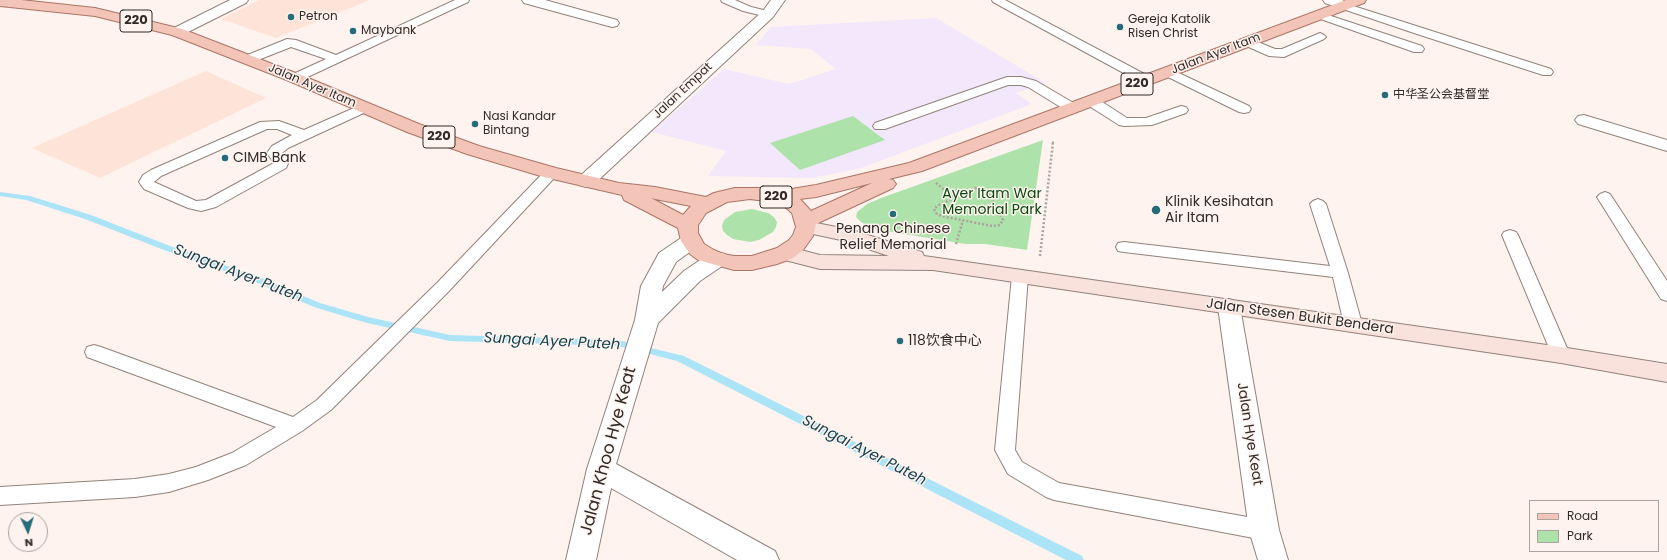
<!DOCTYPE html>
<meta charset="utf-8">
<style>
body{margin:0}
#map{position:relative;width:1667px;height:560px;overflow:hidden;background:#fef3ee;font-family:Poppins,sans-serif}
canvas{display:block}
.legend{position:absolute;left:1529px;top:500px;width:130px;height:52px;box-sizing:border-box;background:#fef3ee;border:1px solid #aca39e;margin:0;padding:5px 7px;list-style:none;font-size:12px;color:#312a27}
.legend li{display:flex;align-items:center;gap:8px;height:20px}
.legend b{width:20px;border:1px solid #aca39e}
.north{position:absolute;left:8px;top:512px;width:40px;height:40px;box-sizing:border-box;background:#fef3ee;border:1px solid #aca39e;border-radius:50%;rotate:176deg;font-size:11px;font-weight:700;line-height:16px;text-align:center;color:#312a27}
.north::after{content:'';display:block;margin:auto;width:14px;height:18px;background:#256b7a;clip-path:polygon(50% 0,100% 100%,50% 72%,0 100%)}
</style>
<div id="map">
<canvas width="1667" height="560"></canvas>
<ul class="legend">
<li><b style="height:5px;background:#f3c5b8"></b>Road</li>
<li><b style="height:11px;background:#ade3aa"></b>Park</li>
</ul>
<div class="north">N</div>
</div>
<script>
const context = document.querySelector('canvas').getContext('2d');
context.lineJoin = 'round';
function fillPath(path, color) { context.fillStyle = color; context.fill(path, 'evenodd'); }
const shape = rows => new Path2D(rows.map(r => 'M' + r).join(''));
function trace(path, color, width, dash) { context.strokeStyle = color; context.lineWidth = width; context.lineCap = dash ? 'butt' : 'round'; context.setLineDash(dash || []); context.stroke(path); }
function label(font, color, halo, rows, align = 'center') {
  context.font = font + ' Poppins,"Noto Sans SC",sans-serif'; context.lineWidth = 3; context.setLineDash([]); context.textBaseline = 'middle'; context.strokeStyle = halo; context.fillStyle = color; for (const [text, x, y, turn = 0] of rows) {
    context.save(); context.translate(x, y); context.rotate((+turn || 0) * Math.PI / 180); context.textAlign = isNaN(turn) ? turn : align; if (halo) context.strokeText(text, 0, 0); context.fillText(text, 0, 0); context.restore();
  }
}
fillPath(shape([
 [259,0,370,0,276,38,221,19],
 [206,71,266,98,100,178,32,148]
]), '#fee4d8');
fillPath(shape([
 [936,18,1046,83,1016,93,1032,104,861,168,814,178,708,176,726,151,652,132,724,69,789,84,836,69,811,49,756,45,771,27]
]), '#f3e7fb');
fillPath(shape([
 [853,116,885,140,800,170,770,143],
 [1043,140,1027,250,985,244,966,244,886,231,872,228,861,222,856,217,857,212,867,204,881,198],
 [752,209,768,213,774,217,777,222,776,227,773,232,759,240,750,242,733,239,727,235,723,231,722,226,724,220,735,212]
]), '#ade3aa');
fillPath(shape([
 [0,192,30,196,91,215,170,246,259,277,320,303,368,317,450,335,618,340,684,356,1082,556,1084,560,1066,560,677,361,618,346,450,341,367,323,314,307,253,281,164,250,85,219,26,200,0,196,0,192]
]), '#abe3f7');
const lane = shape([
 [455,0,469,0,468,2,299,81,295,82,291,81,289,78,291,75,326,59,291,47,253,62,249,63,245,62,243,59,245,56,287,39,296,40,336,55,455,0],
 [721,0,735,0,751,7,772,12,774,14,768,17,743,11,722,2,721,0],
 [992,0,1005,0,1150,77,1152,80,1150,83,1142,83,993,2,992,0],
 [1344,3,1551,69,1553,72,1551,75,1543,75,1411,32,1340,8,1338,6,1344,3],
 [1319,12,1422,46,1424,49,1422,52,1414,52,1315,17,1313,15,1315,13,1319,12],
 [1320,33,1324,35,1326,37,1324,39,1284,57,1269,56,1244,45,1242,42,1244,39,1248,38,1275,49,1282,49,1320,33],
 [1168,68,1249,106,1251,109,1249,112,1244,113,1239,112,1164,75,1162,72,1164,69,1168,68],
 [1007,77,1021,77,1036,81,1077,105,1079,108,1077,111,1072,112,1067,111,1028,87,1021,85,1008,85,885,129,875,129,873,126,875,123,1007,77],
 [1091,97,1096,98,1127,118,1146,118,1181,106,1186,107,1188,110,1186,113,1152,125,1124,126,1119,125,1086,104,1084,101,1086,98,1091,97],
 [363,104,368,105,370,108,368,111,288,148,282,153,289,161,286,168,216,207,201,211,188,208,144,189,139,182,143,175,151,170,260,122,279,121,304,130,363,104],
 [267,129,277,129,292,135,272,146,267,153,274,163,206,200,196,201,154,182,161,176,267,129],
 [551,169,556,170,558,173,556,176,449,291,331,410,302,431,246,465,208,480,169,492,135,497,0,505,0,487,135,479,169,474,196,467,232,453,276,427,87,357,85,352,87,347,94,345,101,347,293,417,317,400,364,354,437,283,546,170,551,169],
 [1605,192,1610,194,1667,281,1667,301,1661,299,1597,197,1600,194,1605,192],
 [1318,199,1323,201,1326,204,1348,273,1362,324,1359,328,1353,330,1347,328,1344,324,1333,277,1124,252,1118,251,1116,247,1118,243,1124,242,1330,266,1310,204,1313,201,1318,199],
 [1510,230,1516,232,1518,235,1570,355,1568,360,1561,362,1554,360,1552,355,1502,235,1504,232,1510,230],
 [1020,271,1026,272,1028,276,1015,450,1022,462,1059,483,1264,520,1272,523,1275,530,1272,537,1264,540,1054,500,1046,497,1008,474,995,450,1012,276,1014,272,1020,271]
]);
const street = shape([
 [230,0,248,0,246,3,182,35,177,36,172,35,170,32,172,29,230,0],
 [522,0,545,0,617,20,619,23,617,26,612,27,524,3,522,0],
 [771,0,785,0,773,17,593,185,586,187,579,185,576,181,579,177,763,11,771,0],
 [1323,0,1342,0,1349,3,1351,6,1349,9,1344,10,1325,3,1323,0],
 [1584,115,1667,140,1667,151,1578,124,1575,120,1578,116,1584,115],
 [691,235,698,236,701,241,698,246,676,262,663,286,662,292,684,271,709,254,717,252,725,254,728,259,725,264,700,281,658,323,616,464,775,551,779,560,737,560,611,488,596,560,566,560,587,469,635,320,641,286,659,253,684,236,691,235],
 [1229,299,1237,302,1240,307,1279,530,1288,560,1258,560,1249,530,1218,307,1221,302,1229,299]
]);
const secondary = shape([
 [806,221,852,230,922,252,924,256,1561,347,1667,364,1667,382,1561,363,933,270,820,269,777,258,774,253,777,248,785,246,820,255,889,256,841,240,799,231,796,227,799,223,806,221]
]);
const primary = shape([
 [0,0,21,0,95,8,182,29,301,75,419,124,479,146,556,168,619,183,655,187,706,197,714,193,735,188,765,188,779,191,816,185,909,163,1346,0,1366,0,1364,3,922,171,889,179,893,180,896,184,893,188,816,224,813,236,803,250,793,258,777,264,752,270,734,270,698,260,690,254,681,241,678,228,624,200,622,195,544,177,467,154,407,132,289,81,172,35,95,16,0,6,0,0],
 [872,183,811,211,800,199,816,197,872,183],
 [651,198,655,199,691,206,683,215,651,198],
 [750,199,773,202,785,207,792,213,796,227,793,235,789,240,777,248,752,256,734,256,723,254,714,250,704,244,698,233,698,225,706,213,727,202,750,199]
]);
trace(lane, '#92827b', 2);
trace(street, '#92827b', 2);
trace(secondary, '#92827b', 2);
trace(primary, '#aa7567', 2);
trace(shape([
 [1053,143,1053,140]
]), '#aca39e', 2, [1.5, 1.5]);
trace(shape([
 [936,183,954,198],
 [975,188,985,189,987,191,1003,220,1000,225,992,226,941,216,936,213,934,209,937,206,975,188],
 [956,244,963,220],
 [1040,256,1053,142]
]), '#aca39e', 2.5, [2, 2]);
fillPath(lane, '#fff');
fillPath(street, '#fff');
fillPath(secondary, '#f9e2dc');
fillPath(primary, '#f3c5b8');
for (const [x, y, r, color] of [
 [291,17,4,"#256b7a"],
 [1120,27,4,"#256b7a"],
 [353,31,4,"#256b7a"],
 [1385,95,4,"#256b7a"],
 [475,124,4,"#256b7a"],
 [225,158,4,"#256b7a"],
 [1156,210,5,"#256b7a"],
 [893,214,4,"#256b7a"],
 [900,341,4,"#256b7a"]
]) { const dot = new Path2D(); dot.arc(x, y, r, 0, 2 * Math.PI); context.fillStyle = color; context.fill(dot); trace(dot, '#fef3ee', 1.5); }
label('12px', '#312a27', '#fef3ee', [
 ["Petron",299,17],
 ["Gereja Katolik",1128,20],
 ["Risen Christ",1128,34],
 ["Maybank",361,31],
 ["中华圣公会基督堂",1393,95],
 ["Nasi Kandar",483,117],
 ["Bintang",483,131]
], 'left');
label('12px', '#312a27', '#fef3ee', [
 ["Jalan Ayer Itam",1216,54,-21],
 ["Jalan Ayer Itam",312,86,23],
 ["Jalan Empat",683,91,-43]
]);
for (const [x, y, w] of [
 [136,21,32],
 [1137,84,32],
 [439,137,32],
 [776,197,32]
]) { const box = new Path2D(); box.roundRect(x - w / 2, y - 11, w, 22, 3); context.fillStyle = '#fef3ee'; context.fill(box); trace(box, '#312a27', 1); }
label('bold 13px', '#312a27', null, [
 ["220",136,21],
 ["220",1137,84],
 ["220",439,137],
 ["220",776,197]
]);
label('14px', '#312a27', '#fef3ee', [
 ["CIMB Bank",233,158],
 ["Klinik Kesihatan",1165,202],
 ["Air Itam",1165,218],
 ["Penang Chinese",893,229,"center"],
 ["Relief Memorial",893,245,"center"],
 ["118饮食中心",908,341]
], 'left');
label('14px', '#09490d', '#fef3ee', [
 ["Ayer Itam War",992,194],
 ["Memorial Park",992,210]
]);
label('14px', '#312a27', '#fef3ee', [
 ["Jalan Stesen Bukit Bendera",1300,317,8],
 ["Jalan Hye Keat",1249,434,81]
]);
label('italic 15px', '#144250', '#fef3ee', [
 ["Sungai Ayer Puteh",238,274,21],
 ["Sungai Ayer Puteh",552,342,3],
 ["Sungai Ayer Puteh",864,451,27]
]);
label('17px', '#312a27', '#fef3ee', [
 ["Jalan Khoo Hye Keat",609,451,-75]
]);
</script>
